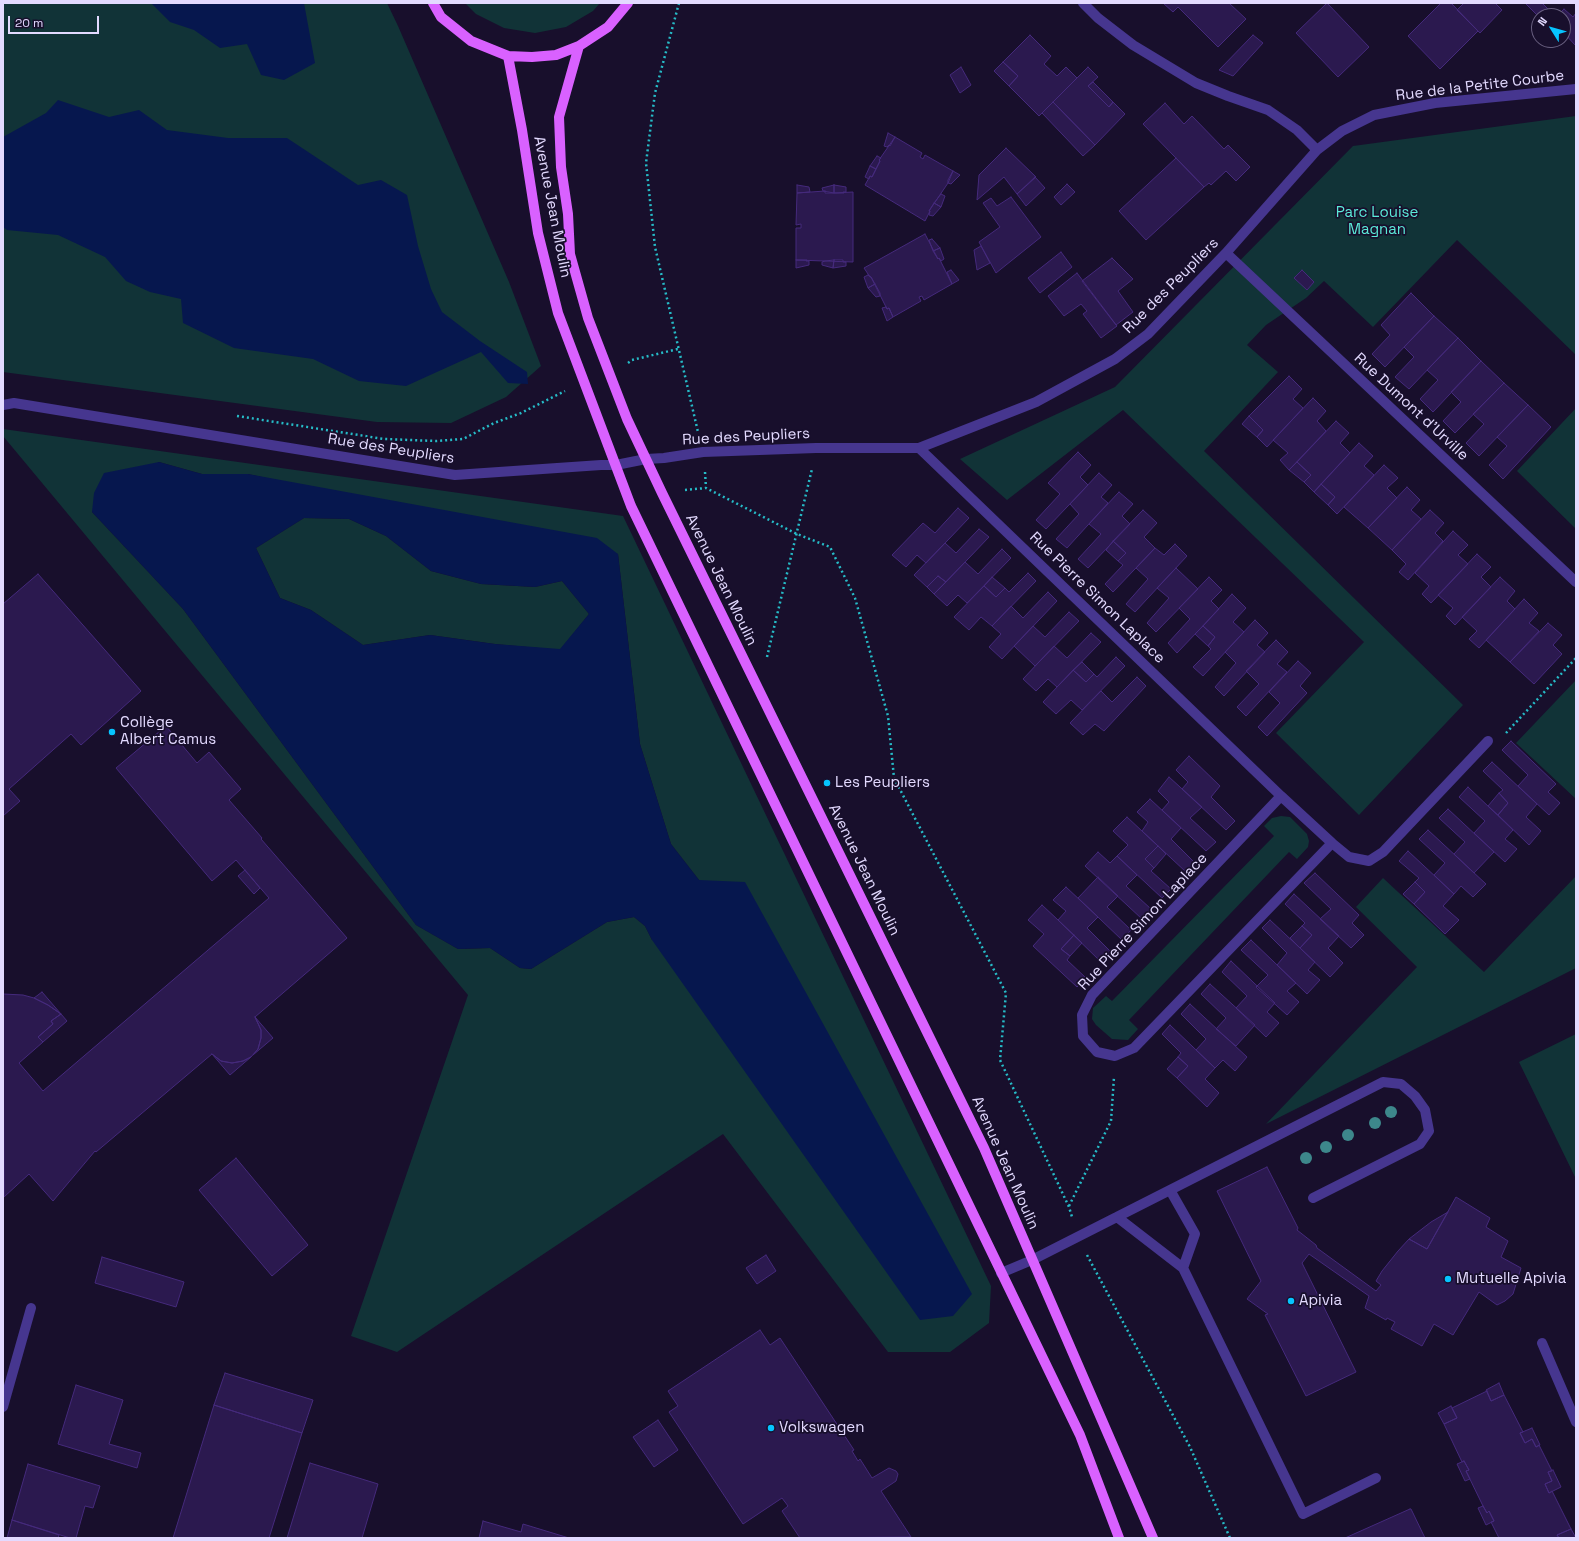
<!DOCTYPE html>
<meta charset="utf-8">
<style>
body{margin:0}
#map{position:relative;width:1579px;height:1541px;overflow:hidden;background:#180f2c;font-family:"Space Grotesk",sans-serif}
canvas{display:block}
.frame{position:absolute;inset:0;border:4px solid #e3daff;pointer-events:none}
.north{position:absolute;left:1531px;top:8px;width:40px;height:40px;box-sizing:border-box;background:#180f2c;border:1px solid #696080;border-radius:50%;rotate:307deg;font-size:11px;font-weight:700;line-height:16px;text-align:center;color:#e3daff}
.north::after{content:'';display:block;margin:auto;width:14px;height:18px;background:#06c4ff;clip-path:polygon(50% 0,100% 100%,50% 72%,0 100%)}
.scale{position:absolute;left:8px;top:16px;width:91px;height:18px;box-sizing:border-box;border:2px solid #e3daff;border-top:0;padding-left:5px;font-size:12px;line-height:14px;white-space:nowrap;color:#e3daff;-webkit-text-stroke:3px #180f2c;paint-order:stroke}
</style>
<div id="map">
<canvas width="1579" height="1541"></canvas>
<div class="frame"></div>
<div class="north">N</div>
<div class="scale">20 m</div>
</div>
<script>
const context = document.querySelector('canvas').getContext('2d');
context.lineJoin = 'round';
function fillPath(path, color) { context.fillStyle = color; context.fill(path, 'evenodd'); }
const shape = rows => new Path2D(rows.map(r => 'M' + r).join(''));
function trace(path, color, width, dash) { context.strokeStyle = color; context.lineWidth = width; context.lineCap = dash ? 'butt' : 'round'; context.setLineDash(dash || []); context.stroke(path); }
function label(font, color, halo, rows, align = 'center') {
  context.font = font + ' "Space Grotesk",sans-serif'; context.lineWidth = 3.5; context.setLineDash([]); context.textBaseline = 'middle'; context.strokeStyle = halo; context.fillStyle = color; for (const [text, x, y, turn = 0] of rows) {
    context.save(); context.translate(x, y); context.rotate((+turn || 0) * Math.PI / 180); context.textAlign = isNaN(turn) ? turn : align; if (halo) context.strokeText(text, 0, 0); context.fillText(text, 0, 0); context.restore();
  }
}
fillPath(shape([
 [3,3,387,3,398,26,509,282,541,366,506,397,451,423,377,422,3,372],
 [465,3,600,3,593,11,566,27,535,33,504,28,476,14],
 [1576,116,1576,355,1457,240,1373,327,1324,281,1306,298,1266,325,1247,345,1278,372,1204,451,1463,705,1359,815,1276,733,1364,642,1123,410,1007,500,960,459,1115,387,1353,146],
 [1576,408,1576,529,1517,471],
 [3,429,623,516,991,1286,989,1323,950,1352,888,1352,723,1134,397,1352,351,1336,468,995,3,436],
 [159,462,202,474,248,474,618,554,640,744,671,844,699,880,652,940,645,926,634,917,607,922,531,969,520,968,490,948,458,949,416,925,183,609,92,512],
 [304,518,349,519,386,536,431,571,481,584,535,587,562,581,589,614,560,650,495,644,430,635,363,645,311,610,280,598,256,548],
 [1576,680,1576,799,1516,743],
 [1281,816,1290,817,1307,834,1309,841,1308,847,1297,859,1289,852,1129,1020,1138,1029,1128,1040,1112,1039,1096,1025,1092,1019,1093,1008,1106,996,1112,1001,1274,836,1264,826,1272,818],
 [1576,876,1576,968,1266,1124,1417,967,1356,907,1383,878,1484,972],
 [1576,1034,1576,1179,1519,1062]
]), '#113337');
fillPath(shape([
 [151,3,304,3,315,63,284,80,261,75,247,44,220,48,194,30,170,22],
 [58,100,109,117,139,110,167,130,228,138,287,138,358,185,381,180,407,195,418,246,431,289,442,312,480,341,527,372,528,384,508,383,481,352,406,386,359,381,313,359,234,348,183,323,181,299,150,292,126,281,105,257,58,235,7,230,3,227,3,137,46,113],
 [159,462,202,474,248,474,597,538,618,554,640,744,671,844,699,880,745,882,972,1294,953,1316,920,1320,652,940,645,926,634,917,607,922,531,969,520,968,490,948,458,949,416,925,183,609,92,512,94,493,104,473],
 [304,518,349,519,386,536,431,571,481,584,535,587,562,581,589,614,560,649,495,644,430,635,363,645,311,610,280,598,256,548]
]), '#06174e');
const building = shape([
 [1163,3,1229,3,1246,19,1218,47,1178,7,1173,12,1163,3],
 [1327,3,1369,47,1338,77,1296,33,1327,3],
 [1441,3,1451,3,1478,31,1440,69,1408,36,1441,3],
 [1464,3,1495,3,1502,10,1480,33,1457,10,1464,3],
 [1525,3,1542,3,1552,13,1548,16,1539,17,1525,3],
 [1564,9,1573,17,1576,13,1576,46,1563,32,1563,16,1557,16,1564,9],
 [1030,35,1051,56,1044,64,1057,76,1066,67,1077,78,1039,116,1009,86,1018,76,1003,62,1030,35],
 [1253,35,1263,43,1233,76,1219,70,1253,35],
 [1544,40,1558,40,1551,47,1544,40],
 [1003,62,1018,76,1009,86,994,71,1003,62],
 [961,67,971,85,960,93,950,75,961,67],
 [1088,67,1098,77,1088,86,1109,107,1113,102,1125,114,1095,145,1053,102,1088,67],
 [1093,82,1113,102,1109,107,1088,86,1093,82],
 [1053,102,1095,145,1083,156,1042,113,1053,102],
 [1165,103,1184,124,1192,116,1224,149,1228,145,1250,167,1236,181,1226,171,1211,185,1209,183,1204,187,1143,124,1165,103],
 [888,133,895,137,890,146,889,145,887,147,884,146,888,133],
 [895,137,922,153,920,157,923,159,925,155,953,171,948,183,929,211,930,211,925,221,865,185,870,176,872,177,880,161,879,160,895,137],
 [1006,148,1036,177,1017,194,1004,177,977,200,979,175,1006,148],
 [877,156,881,158,879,160,880,161,876,169,870,166,877,156],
 [1176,158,1204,187,1146,240,1119,211,1176,158],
 [870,166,876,169,872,177,870,176,869,179,865,177,870,166],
 [953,171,960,175,951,184,948,183,948,180,953,171],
 [1035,177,1045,188,1026,206,1017,194,1035,177],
 [1067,184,1075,192,1061,205,1054,197,1067,184],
 [797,185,809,187,810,192,797,193,797,185],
 [834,185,846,187,846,192,843,192,844,193,834,193,834,185],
 [834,185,834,193,823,191,822,188,834,185],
 [825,191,825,193,834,193,853,192,853,262,796,260,796,228,801,228,801,224,796,225,797,193,825,191],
 [941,194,945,196,941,207,934,203,941,194],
 [1011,197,1041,237,996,273,979,242,1000,227,983,203,991,198,997,206,1011,197],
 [934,203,941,207,933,216,929,215,930,211,929,211,934,203],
 [925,234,938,259,939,258,952,284,924,300,922,296,919,297,921,301,893,317,889,308,887,309,871,277,870,277,864,268,925,234],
 [932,239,940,248,933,251,929,240,932,239],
 [981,246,990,263,977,270,974,250,981,246],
 [940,248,944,259,941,261,939,258,938,259,933,251,940,248],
 [1061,252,1072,267,1040,293,1028,278,1061,252],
 [1112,258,1133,279,1118,291,1133,312,1116,325,1082,281,1112,258],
 [796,260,807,260,806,261,809,261,809,265,796,268,796,260],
 [834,260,833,268,822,265,822,262,825,261,834,260],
 [834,260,843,260,843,262,846,262,846,266,833,268,834,260],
 [951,270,959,280,952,284,947,272,951,270],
 [1302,270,1314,282,1307,290,1294,278,1302,270],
 [1077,273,1117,326,1101,338,1083,314,1087,311,1081,304,1064,316,1048,296,1077,273],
 [868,275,871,277,875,284,868,288,864,277,868,275],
 [875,284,880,293,880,296,876,297,868,288,875,284],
 [1411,293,1434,316,1385,367,1372,354,1390,335,1381,325,1411,293],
 [886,307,887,309,889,308,893,317,887,321,882,308,886,307],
 [1434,316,1458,338,1409,389,1395,377,1414,357,1404,347,1434,316],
 [1458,338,1481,361,1433,412,1420,399,1438,380,1427,370,1458,338],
 [1481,361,1504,383,1455,433,1443,421,1461,402,1451,392,1481,361],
 [1289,376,1302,389,1293,399,1303,408,1267,447,1257,437,1263,430,1249,416,1289,376],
 [1504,383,1528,405,1479,456,1466,443,1484,424,1473,414,1504,383],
 [1313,398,1326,411,1317,421,1326,431,1289,470,1280,460,1288,453,1273,440,1313,398],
 [1528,405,1551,427,1503,479,1489,465,1507,446,1497,437,1528,405],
 [1249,416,1263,430,1257,437,1242,424,1249,416],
 [1336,421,1349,433,1340,443,1350,453,1314,492,1304,482,1311,475,1297,462,1336,421],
 [1359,443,1373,456,1364,466,1374,475,1337,514,1328,505,1335,497,1321,484,1359,443],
 [1078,452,1091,465,1080,477,1088,485,1046,529,1036,520,1060,494,1048,483,1078,452],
 [1297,462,1311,475,1304,482,1289,470,1297,462],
 [1384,465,1398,478,1387,488,1397,498,1368,528,1344,507,1384,465],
 [1099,473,1112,485,1101,497,1108,503,1067,548,1056,539,1079,514,1070,504,1099,473],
 [1321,484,1335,497,1328,505,1314,492,1321,484],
 [1407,487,1420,500,1411,510,1421,519,1392,550,1368,528,1407,487],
 [1119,492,1133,504,1122,516,1130,524,1088,568,1078,559,1101,534,1089,524,1119,492],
 [958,508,969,518,926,563,917,555,906,567,892,555,923,523,935,533,958,508],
 [1143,510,1157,523,1144,537,1155,548,1113,592,1105,584,1123,565,1118,561,1126,553,1113,541,1143,510],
 [1430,510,1444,523,1435,533,1443,541,1408,580,1399,572,1406,564,1392,550,1430,510],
 [979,529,989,537,946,582,938,576,927,587,914,575,945,543,956,553,979,529],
 [1453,531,1468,545,1458,555,1468,564,1431,603,1422,594,1429,586,1415,573,1453,531],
 [1113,541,1126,553,1118,561,1106,550,1113,541],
 [1175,544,1187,556,1135,612,1126,604,1148,579,1136,568,1155,548,1164,555,1175,544],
 [1002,549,1011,558,967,603,958,595,947,606,934,594,965,562,978,574,1002,549],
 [1477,554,1491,567,1481,577,1491,587,1455,625,1446,616,1453,608,1438,595,1477,554],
 [1176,568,1198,589,1156,632,1147,623,1169,598,1157,588,1176,568],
 [1028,573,1036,581,992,626,981,617,969,630,954,617,984,586,996,597,1005,588,1009,592,1028,573],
 [38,574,141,691,81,745,71,734,9,789,20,801,3,816,3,604,38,574],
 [938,576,946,582,934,594,927,587,938,576],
 [992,577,1005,588,996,597,984,586,992,577],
 [1209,577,1222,590,1211,601,1219,609,1177,653,1168,643,1190,619,1179,608,1209,577],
 [1500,577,1515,591,1507,601,1515,609,1479,648,1469,639,1477,631,1462,617,1500,577],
 [1048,592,1057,601,1002,659,989,647,1001,634,992,626,1011,606,1023,618,1048,592],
 [1232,594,1246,608,1233,622,1244,632,1203,676,1193,667,1211,649,1208,646,1215,637,1203,626,1232,594],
 [1524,599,1538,613,1529,623,1539,631,1510,662,1486,640,1524,599],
 [1069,612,1079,621,1035,666,1014,646,1033,626,1045,637,1069,612],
 [1255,620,1268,633,1257,645,1265,652,1224,696,1215,687,1236,663,1225,652,1255,620],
 [1548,623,1562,635,1553,645,1562,654,1534,684,1510,662,1548,623],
 [1203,626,1215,637,1208,646,1195,634,1203,626],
 [1091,633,1101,642,1057,687,1048,679,1036,691,1023,679,1054,646,1067,658,1091,633],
 [1276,640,1288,652,1277,664,1287,672,1246,716,1237,707,1259,684,1246,671,1276,640],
 [1116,657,1125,666,1082,710,1071,700,1056,714,1043,702,1073,670,1086,682,1094,674,1097,677,1116,657],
 [1298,661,1311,673,1300,686,1307,693,1267,736,1258,727,1280,703,1269,692,1298,661],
 [1082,662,1094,674,1086,682,1073,670,1082,662],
 [1137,677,1146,686,1104,731,1095,724,1083,735,1070,723,1101,691,1112,702,1137,677],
 [166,726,197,763,209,752,241,789,229,800,262,838,261,839,347,938,255,1017,261,1030,261,1038,258,1049,251,1057,243,1061,232,1063,221,1061,212,1054,96,1152,95,1151,53,1201,29,1174,4,1197,3,994,23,995,34,998,48,1005,61,1014,51,1021,53,1024,38,1037,43,1042,19,1063,43,1091,269,898,236,860,212,881,116,768,166,726],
 [1511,741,1556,784,1548,792,1560,803,1549,815,1518,786,1528,775,1502,750,1511,741],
 [1189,756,1220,786,1211,797,1235,821,1226,830,1182,789,1188,782,1176,770,1189,756],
 [1492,762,1537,804,1526,817,1541,831,1529,845,1498,815,1508,803,1499,793,1503,790,1483,771,1492,762],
 [1169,777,1202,807,1190,818,1216,842,1206,851,1162,810,1169,802,1158,791,1169,777],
 [1468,787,1513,830,1505,839,1517,849,1505,862,1474,833,1485,821,1459,797,1468,787],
 [1499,793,1508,803,1498,815,1488,806,1499,793],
 [1150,799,1181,828,1171,839,1195,863,1186,872,1142,831,1148,822,1137,812,1150,799],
 [1448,809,1494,852,1474,873,1454,854,1465,842,1439,818,1448,809],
 [1127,817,1158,846,1145,859,1154,868,1151,871,1171,889,1162,898,1117,856,1128,845,1113,831,1127,817],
 [1428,830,1486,884,1473,897,1461,886,1454,894,1434,875,1445,863,1419,839,1428,830],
 [1158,846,1166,854,1154,868,1145,859,1158,846],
 [1408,851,1454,894,1443,906,1459,920,1445,934,1414,904,1425,892,1415,882,1419,878,1399,861,1408,851],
 [1098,852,1110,863,1117,856,1137,875,1126,886,1151,909,1142,919,1085,866,1098,852],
 [245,870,260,888,254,894,238,876,245,870],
 [1315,873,1359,915,1352,923,1364,935,1351,948,1320,919,1331,909,1304,883,1315,873],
 [1098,877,1118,896,1107,907,1131,930,1122,940,1078,898,1098,877],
 [1415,882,1425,892,1414,904,1403,894,1415,882],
 [1066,887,1098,917,1087,928,1111,952,1101,962,1058,920,1066,911,1053,900,1066,887],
 [1294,894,1339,936,1328,948,1343,963,1330,977,1300,948,1312,935,1302,926,1305,923,1285,904,1294,894],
 [1042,905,1074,935,1061,949,1070,956,1067,960,1086,978,1077,987,1033,946,1044,934,1028,920,1042,905],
 [1270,920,1315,962,1308,970,1320,980,1307,994,1277,965,1287,953,1262,928,1270,920],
 [1302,926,1312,935,1300,948,1290,938,1302,926],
 [1074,935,1082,943,1070,956,1061,949,1074,935],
 [1251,940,1296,983,1287,991,1299,1002,1287,1015,1256,987,1268,975,1241,950,1251,940],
 [1231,961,1275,1003,1267,1012,1279,1023,1266,1037,1236,1008,1247,996,1222,972,1231,961],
 [1210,984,1255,1025,1236,1046,1216,1029,1226,1018,1201,994,1210,984],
 [42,992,61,1014,48,1005,34,998,42,992],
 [1190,1004,1247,1057,1235,1071,1223,1060,1215,1068,1196,1050,1206,1039,1181,1014,1190,1004],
 [61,1014,67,1021,43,1042,38,1037,53,1024,51,1021,61,1014],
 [255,1017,273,1038,253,1055,258,1049,261,1038,261,1030,255,1017],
 [1170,1025,1215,1068,1205,1079,1219,1093,1207,1107,1177,1078,1188,1066,1178,1057,1181,1053,1162,1034,1170,1025],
 [212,1054,221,1061,232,1063,243,1061,251,1057,230,1075,212,1054],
 [1178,1057,1188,1066,1177,1078,1167,1069,1178,1057],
 [236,1158,308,1245,272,1276,199,1190,236,1158],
 [1267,1167,1298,1228,1297,1230,1316,1245,1317,1248,1376,1291,1381,1285,1376,1281,1382,1271,1398,1251,1409,1239,1427,1249,1456,1197,1490,1218,1486,1227,1508,1241,1501,1257,1521,1268,1513,1294,1505,1301,1497,1305,1479,1292,1453,1335,1434,1324,1422,1346,1391,1329,1395,1322,1387,1318,1386,1320,1365,1308,1369,1296,1309,1254,1302,1263,1356,1372,1306,1396,1265,1315,1268,1314,1247,1299,1261,1281,1217,1191,1267,1167],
 [1448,1212,1427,1249,1409,1239,1431,1222,1448,1212],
 [766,1255,776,1271,757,1284,746,1268,766,1255],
 [102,1257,184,1282,176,1307,95,1283,102,1257],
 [760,1330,770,1345,780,1338,854,1450,852,1451,858,1461,860,1459,872,1478,889,1468,896,1471,898,1474,896,1481,881,1491,911,1537,800,1538,782,1511,788,1506,782,1498,743,1524,669,1412,678,1406,668,1391,760,1330],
 [225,1373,313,1400,302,1433,214,1405,225,1373],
 [1499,1383,1504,1395,1491,1401,1486,1390,1499,1383],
 [76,1385,123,1400,109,1444,141,1453,137,1468,58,1444,76,1385],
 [1487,1391,1491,1401,1504,1395,1523,1432,1520,1433,1525,1443,1532,1439,1536,1447,1539,1445,1552,1471,1548,1472,1552,1481,1545,1484,1549,1493,1552,1491,1571,1529,1557,1535,1559,1538,1499,1538,1491,1522,1494,1521,1489,1511,1487,1513,1483,1506,1466,1471,1469,1470,1464,1461,1462,1462,1444,1424,1457,1418,1452,1408,1487,1391],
 [214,1405,302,1433,269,1538,173,1538,214,1405],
 [1451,1406,1457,1418,1444,1424,1438,1413,1451,1406],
 [658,1420,678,1450,654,1467,633,1437,658,1420],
 [1532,1428,1540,1445,1536,1447,1532,1439,1525,1443,1520,1433,1532,1428],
 [1464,1461,1469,1470,1466,1471,1470,1479,1465,1481,1457,1464,1464,1461],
 [310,1463,378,1484,362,1538,287,1538,310,1463],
 [28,1464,100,1486,93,1508,85,1506,76,1538,70,1538,12,1520,28,1464],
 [1553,1470,1561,1487,1549,1493,1545,1484,1552,1481,1548,1472,1553,1470],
 [1483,1506,1487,1513,1489,1511,1494,1521,1486,1525,1478,1508,1483,1506],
 [1410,1509,1411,1509,1425,1538,1345,1538,1410,1509],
 [12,1520,59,1535,58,1538,7,1538,12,1520],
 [483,1521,521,1532,523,1524,569,1538,479,1538,483,1521],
 [1571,1529,1576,1538,1559,1538,1557,1535,1571,1529]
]);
fillPath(building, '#2b194f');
trace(building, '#452a7c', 1);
trace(shape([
 [679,3,655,93,646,163,655,247,698,432],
 [628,363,632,360,678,349],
 [237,416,384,439,436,441,463,439,494,423,521,413,565,391],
 [705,472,706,488],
 [685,490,706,488,797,534,830,547,855,598,888,716,894,778,1006,993,1000,1060,1069,1207,1072,1217],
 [767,657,812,469],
 [1506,733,1576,658],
 [1069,1206,1111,1121,1114,1077],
 [1087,1255,1190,1447,1230,1538]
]), '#26bbc7', 2.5, [2, 3]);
trace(shape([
 [1083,3,1098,18,1133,45,1196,83,1228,96,1268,110,1297,130,1317,150],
 [1226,253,1576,582],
 [3,405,14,403,455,475,601,465,616,465,646,459,664,458,703,452,816,448,919,448,1036,402,1115,359,1148,334,1226,253,1317,150,1342,131,1374,115,1435,103,1576,89],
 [919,448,1281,796,1092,995,1082,1015,1083,1036,1097,1052,1115,1056,1134,1048,1332,843,1349,857,1369,861,1383,852,1488,741],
 [1281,796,1332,843],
 [1170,1190,1195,1234,1183,1268],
 [1117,1217,1183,1268,1303,1514,1376,1478],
 [1001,1273,1032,1260,1383,1082,1401,1084,1415,1096,1425,1110,1429,1131,1420,1144,1313,1198],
 [1542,1343,1576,1422],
 [3,1407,31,1308]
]), '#46368f', 10);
trace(shape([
 [433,3,441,17,471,41,508,56,532,57,556,55,579,46,608,27,628,3],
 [579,46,559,117,561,167,568,214,570,254,588,318,627,419,662,493,984,1148,1153,1538],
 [508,56,522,130,538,233,558,313,631,506,1080,1435,1119,1538]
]), '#d961ff', 10);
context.fillStyle = '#3d878b';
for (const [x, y] of [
 [1391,1112],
 [1375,1123],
 [1348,1135],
 [1326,1147],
 [1306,1158]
]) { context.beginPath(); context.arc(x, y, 6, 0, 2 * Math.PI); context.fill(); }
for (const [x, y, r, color] of [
 [112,732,4,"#06c4ff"],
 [827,783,4,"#06c4ff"],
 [1448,1279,4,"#06c4ff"],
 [1291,1301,4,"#06c4ff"],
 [771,1428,4,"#06c4ff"]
]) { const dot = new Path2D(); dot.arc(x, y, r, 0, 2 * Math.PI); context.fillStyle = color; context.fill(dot); trace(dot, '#180f2c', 1.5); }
label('15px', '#e3daff', '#180f2c', [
 ["Rue de la Petite Courbe",1480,86,-7],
 ["Avenue Jean Moulin",552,207,79],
 ["Rue des Peupliers",1171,286,-45],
 ["Rue Dumont d'Urville",1411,407,43],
 ["Rue des Peupliers",746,437,-3],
 ["Rue des Peupliers",391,449,9],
 ["Avenue Jean Moulin",721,580,64],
 ["Rue Pierre Simon Laplace",1097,598,44],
 ["Avenue Jean Moulin",864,870,64],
 ["Rue Pierre Simon Laplace",1143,922,-47],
 ["Avenue Jean Moulin",1005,1163,66]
]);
label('15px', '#5bead9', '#180f2c', [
 ["Parc Louise",1377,213],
 ["Magnan",1377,230]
]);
label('15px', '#e3daff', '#180f2c', [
 ["Collège",120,723],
 ["Albert Camus",120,740],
 ["Les Peupliers",835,783],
 ["Mutuelle Apivia",1456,1279],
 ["Apivia",1299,1301],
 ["Volkswagen",779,1428]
], 'left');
</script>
